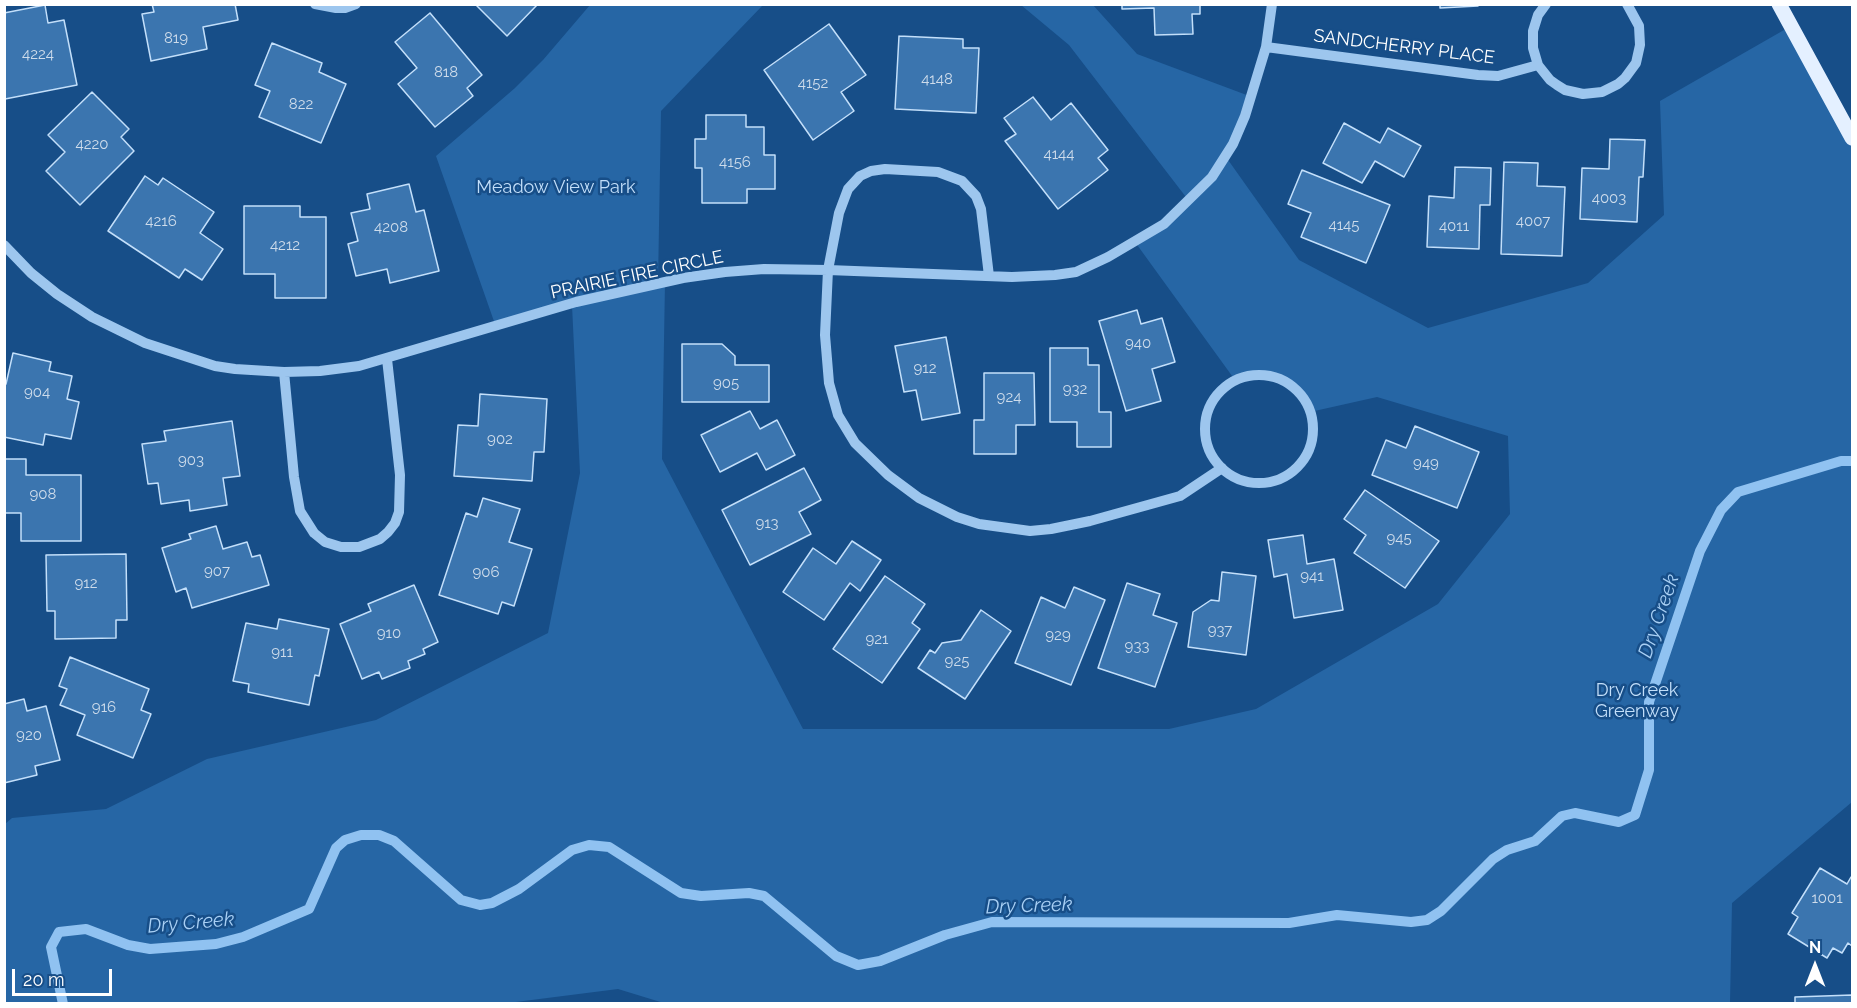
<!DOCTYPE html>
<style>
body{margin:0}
#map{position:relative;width:1857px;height:1008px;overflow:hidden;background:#174e88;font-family:Raleway,sans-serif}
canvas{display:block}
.frame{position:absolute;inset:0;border:6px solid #fff;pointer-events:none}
.north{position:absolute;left:1785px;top:936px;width:60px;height:60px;-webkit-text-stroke:4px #174e88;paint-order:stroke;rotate:0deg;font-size:16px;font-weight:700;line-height:24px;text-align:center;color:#fff}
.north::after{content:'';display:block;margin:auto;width:21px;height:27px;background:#fff;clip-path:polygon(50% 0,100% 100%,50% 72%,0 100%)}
.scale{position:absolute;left:12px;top:969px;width:100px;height:27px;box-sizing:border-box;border:3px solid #fff;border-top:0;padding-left:8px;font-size:18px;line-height:21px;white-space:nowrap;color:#fff;-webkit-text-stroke:4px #174e88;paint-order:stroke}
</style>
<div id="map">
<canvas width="1857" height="1008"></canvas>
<div class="frame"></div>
<div class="north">N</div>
<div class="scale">20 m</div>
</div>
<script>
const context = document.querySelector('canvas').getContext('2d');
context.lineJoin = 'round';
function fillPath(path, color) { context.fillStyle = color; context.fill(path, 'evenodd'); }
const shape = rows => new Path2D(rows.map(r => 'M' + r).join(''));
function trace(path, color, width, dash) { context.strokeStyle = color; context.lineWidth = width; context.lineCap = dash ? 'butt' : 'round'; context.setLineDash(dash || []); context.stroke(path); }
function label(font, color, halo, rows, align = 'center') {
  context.font = font + ' Raleway,sans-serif'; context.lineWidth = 5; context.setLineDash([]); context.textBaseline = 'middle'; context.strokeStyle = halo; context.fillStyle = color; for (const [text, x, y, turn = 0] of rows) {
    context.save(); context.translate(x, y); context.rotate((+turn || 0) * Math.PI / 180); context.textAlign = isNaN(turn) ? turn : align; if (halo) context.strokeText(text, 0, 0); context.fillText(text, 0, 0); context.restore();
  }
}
fillPath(shape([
 [590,5,763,5,661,111,658,283,665,282,662,459,803,729,1169,729,1256,709,1438,604,1510,514,1508,436,1377,397,1310,412,1299,392,1277,378,1260,375,1243,377,1235,380,1135,242,1189,201,1069,45,1021,5,1093,5,1137,54,1252,97,1226,157,1299,260,1428,328,1588,283,1664,215,1660,101,1791,26,1852,138,1852,802,1732,903,1730,1003,667,1004,618,989,500,1004,5,1004,5,824,12,818,106,809,207,759,376,720,548,633,580,473,572,305,496,327,436,156,515,88,543,60]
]), '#2666a5');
trace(shape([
 [63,1004,51,947,59,932,86,929,128,945,150,949,216,944,243,937,309,909,336,848,345,840,361,835,379,835,394,841,461,900,480,905,492,903,519,889,572,850,589,845,609,847,681,893,701,896,749,893,764,896,836,956,858,965,880,961,945,935,992,922,1289,923,1337,915,1411,922,1427,920,1441,911,1493,859,1507,850,1535,841,1562,816,1575,813,1619,822,1635,815,1649,770,1649,702,1700,551,1721,510,1738,492,1841,461,1852,461]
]), '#90c2f1', 10);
const building = shape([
 [152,4,235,4,238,20,203,27,207,49,151,61,142,14,154,12,152,4],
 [475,4,538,4,507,36,475,4],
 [1122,4,1200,4,1200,14,1192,14,1193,34,1155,35,1154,8,1122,9,1122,4],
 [1440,4,1478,4,1478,6,1440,8,1440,4],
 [45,5,48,23,64,20,77,85,5,99,4,13,45,5],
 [430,13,482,75,467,88,473,96,435,127,398,84,417,68,395,42,430,13],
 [829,24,866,75,841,92,854,111,813,140,764,70,829,24],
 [899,36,963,39,963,48,979,48,976,113,895,109,899,36],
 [272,43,322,63,319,72,346,84,321,143,259,117,270,91,255,85,272,43],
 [92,92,129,129,121,137,134,151,80,205,46,171,65,152,48,135,92,92],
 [1033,97,1051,120,1071,103,1108,150,1098,158,1108,170,1058,209,1005,141,1016,134,1004,118,1033,97],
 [706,115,746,115,746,127,764,127,764,155,775,155,775,189,747,189,747,203,702,203,702,168,695,168,695,139,706,139,706,115],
 [1344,123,1380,143,1388,128,1421,146,1404,177,1375,161,1362,183,1323,163,1344,123],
 [1610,139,1645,140,1643,177,1639,177,1637,222,1580,219,1582,168,1609,169,1610,139],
 [1504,162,1538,163,1537,186,1565,187,1562,256,1501,254,1504,162],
 [1455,167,1491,168,1490,205,1480,205,1479,249,1427,247,1429,196,1454,198,1455,167],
 [1302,170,1390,205,1366,263,1301,237,1311,213,1288,204,1302,170],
 [145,176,158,185,163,178,214,212,200,233,223,249,202,280,185,269,179,278,108,231,145,176],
 [409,184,416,212,424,210,439,271,390,283,387,269,356,276,348,244,358,241,351,213,370,209,367,194,409,184],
 [244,206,300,206,300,217,326,217,326,298,275,298,275,274,244,274,244,206],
 [1137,310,1141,324,1162,318,1175,362,1152,369,1161,401,1126,411,1099,321,1137,310],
 [946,337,960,413,922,420,916,390,904,392,895,346,946,337],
 [682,344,722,344,735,356,735,365,769,365,769,402,682,402,682,344],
 [1050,348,1088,348,1088,365,1099,365,1099,412,1111,412,1111,447,1077,447,1077,422,1050,422,1050,348],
 [13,353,51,362,49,371,72,376,67,399,79,402,71,439,45,434,43,445,4,437,4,384,6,384,13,353],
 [984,373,1034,373,1035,425,1016,425,1016,454,974,454,974,420,984,420,984,373],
 [480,394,547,399,544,452,534,452,532,481,454,476,458,425,478,426,480,394],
 [750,411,760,429,777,420,795,455,766,470,757,453,720,472,701,435,750,411],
 [232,421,240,476,223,478,227,505,190,511,189,500,161,504,158,483,148,484,142,444,166,441,164,431,232,421],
 [1415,426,1479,452,1457,508,1372,475,1386,440,1406,448,1415,426],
 [4,459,26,459,26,475,81,475,81,541,21,541,21,513,4,513,4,459],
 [804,468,821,500,799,512,811,534,750,565,722,510,804,468],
 [1365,490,1439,541,1405,588,1354,553,1366,535,1344,519,1365,490],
 [483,498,520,509,509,542,532,549,514,606,502,602,498,614,439,595,466,513,477,517,483,498],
 [216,526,223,549,247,542,252,557,260,555,269,585,192,608,186,588,176,592,162,548,191,539,189,534,216,526],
 [1303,535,1307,564,1334,559,1343,610,1294,618,1287,574,1274,577,1268,540,1303,535],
 [852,541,881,560,860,591,850,583,824,620,783,592,813,548,836,564,852,541],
 [126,554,127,620,116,620,116,638,55,639,55,611,47,611,46,555,126,554],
 [1222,572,1256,576,1246,655,1188,647,1193,612,1211,600,1219,601,1222,572],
 [885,576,925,604,912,623,920,629,882,683,833,649,885,576],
 [1127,583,1160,594,1153,615,1177,623,1155,687,1098,668,1127,583],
 [414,585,438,642,423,649,425,654,408,661,410,668,382,679,379,672,362,679,340,624,371,611,368,604,414,585],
 [1074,587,1105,600,1071,685,1015,663,1041,597,1065,608,1074,587],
 [981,610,1011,631,965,699,918,668,930,650,935,653,942,643,961,640,981,610],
 [279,619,329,629,319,676,315,675,309,705,248,692,249,684,233,681,246,623,277,629,279,619],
 [70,657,149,689,141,710,151,714,133,758,77,735,85,715,60,705,67,689,59,686,70,657],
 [24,699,27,711,46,706,60,760,35,766,37,775,4,783,4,704,24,699],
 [1820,868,1847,884,1851,877,1852,878,1852,946,1848,943,1842,953,1833,948,1827,958,1788,934,1798,917,1792,913,1820,868],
 [1852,995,1852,1004,1795,1004,1795,997,1852,995]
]);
fillPath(building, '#3b75af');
trace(building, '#c3dffa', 1.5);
trace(shape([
 [315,4,336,8,345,8,356,4],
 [1546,4,1538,15,1533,31,1533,48,1538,65,1550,80,1557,85,1565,90,1583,94,1602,92,1618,84,1625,78,1636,63,1640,45,1639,26,1627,4],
 [1266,47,1478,75,1498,76,1538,65],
 [4,245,31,273,57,294,92,317,145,343,215,366,235,369,284,372,320,371,359,366,576,302,683,278,725,272,764,269,828,270,1012,277,1055,275,1076,272,1108,257,1164,224,1212,177,1233,144,1245,116,1266,47,1272,4],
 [989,276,981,209,976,196,962,181,938,172,885,169,871,171,860,176,848,189,839,213,828,270,825,335,829,383,838,415,855,443,888,475,919,498,957,517,979,524,1030,531,1051,529,1090,521,1180,496,1222,468],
 [284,372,294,477,300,511,314,533,325,542,341,547,359,547,380,539,388,532,395,523,399,512,400,475,387,359],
 '1205 429a54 54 0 1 1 108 0a54 54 0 1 1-108 0Z'
]), '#9dc6ee', 10);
trace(shape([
 [1779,4,1852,138]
]), '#e4f0ff', 15);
label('15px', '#cedceb', null, [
 ["819",176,38],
 ["4224",38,54],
 ["818",446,72],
 ["4148",937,79],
 ["4152",813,83],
 ["822",301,104],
 ["4220",92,144],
 ["4144",1059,154],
 ["4156",735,162],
 ["4003",1609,198],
 ["4216",161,221],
 ["4007",1533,221],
 ["4145",1344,225],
 ["4011",1454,226],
 ["4208",391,227],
 ["4212",285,245],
 ["940",1138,343],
 ["912",925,368],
 ["905",726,383],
 ["932",1075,389],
 ["904",37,392],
 ["924",1009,397],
 ["902",500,439],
 ["903",191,460],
 ["949",1426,463],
 ["908",43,494],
 ["913",767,523],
 ["945",1399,538],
 ["907",217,571],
 ["906",486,572],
 ["941",1312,576],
 ["912",86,583],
 ["937",1220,630],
 ["910",389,633],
 ["929",1058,635],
 ["921",877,639],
 ["933",1137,646],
 ["911",282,652],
 ["925",957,661],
 ["916",104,707],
 ["920",29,735],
 ["1001",1827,898]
]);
label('18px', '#fff', '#174e88', [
 ["SANDCHERRY PLACE",1404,47,7],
 ["PRAIRIE FIRE CIRCLE",637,275,-12]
]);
label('18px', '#c3dffa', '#174e88', [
 ["Meadow View Park",556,188],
 ["Dry Creek",1637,691],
 ["Greenway",1637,712]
]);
label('italic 20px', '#a9d0f5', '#174e88', [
 ["Dry Creek",1659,616,-71],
 ["Dry Creek",1029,906,-2],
 ["Dry Creek",191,923,-5]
]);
</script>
